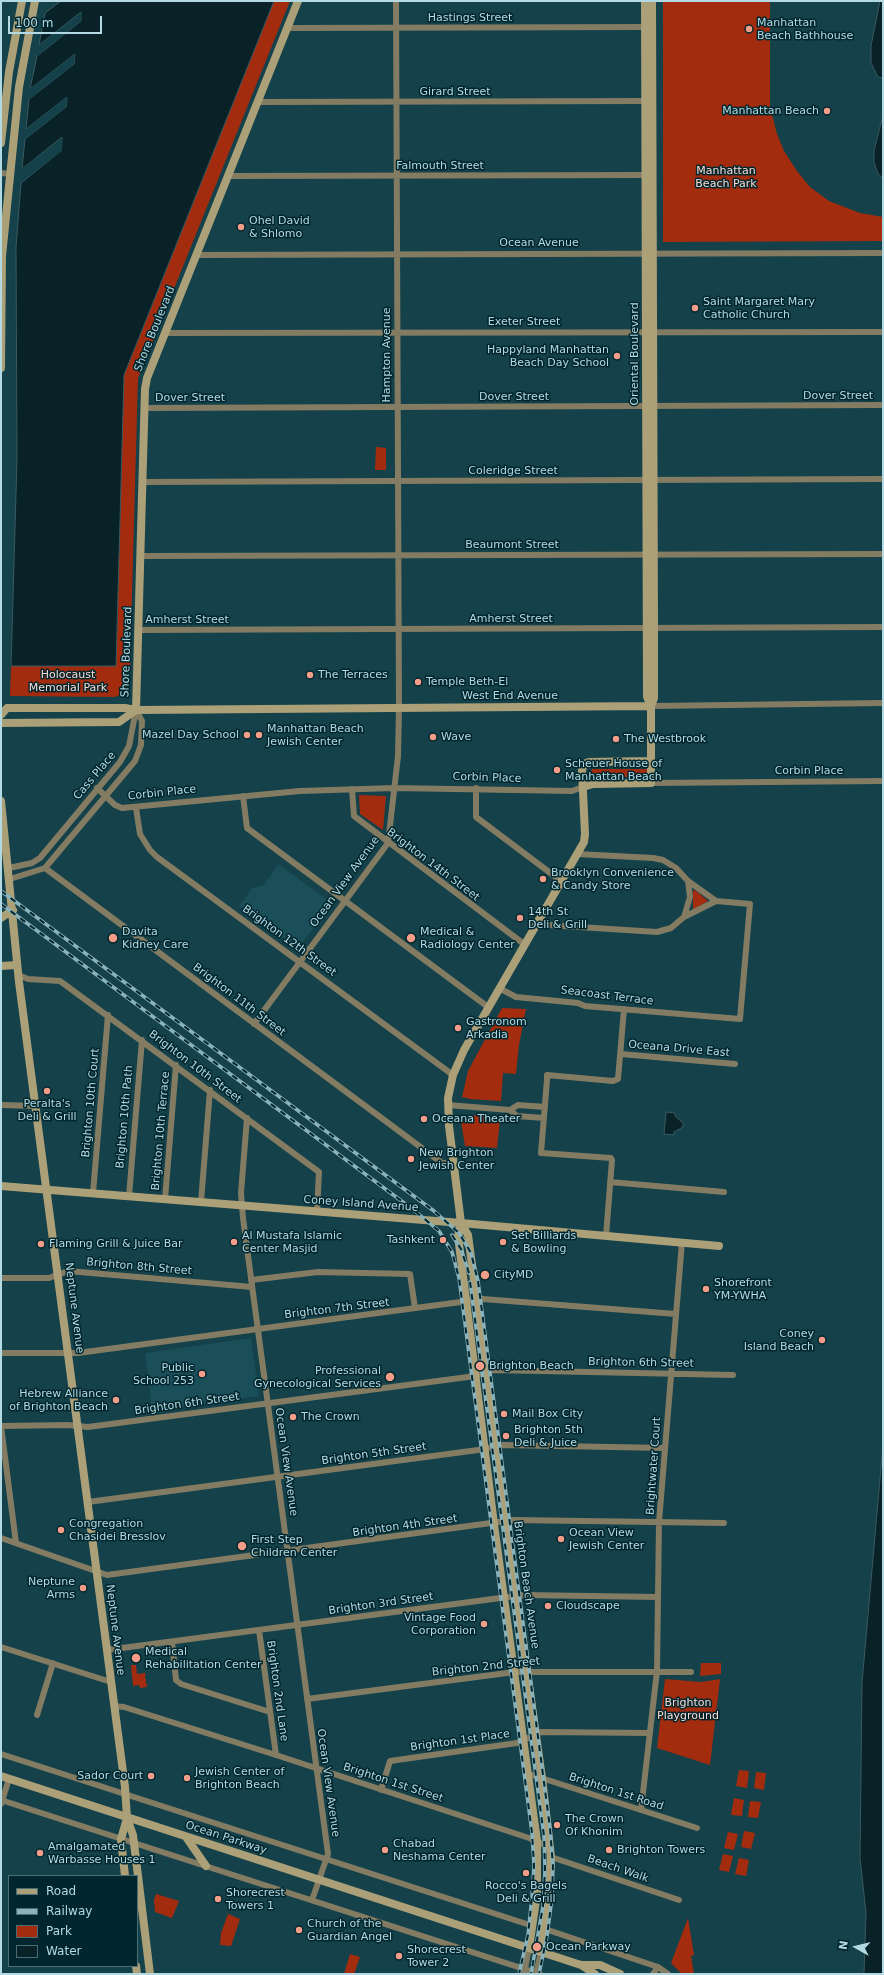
<!DOCTYPE html>
<style>
body{margin:0}
#map{position:relative;width:884px;height:1975px;overflow:hidden;background:#14414a;font-family:"DejaVu Sans",sans-serif}
canvas{display:block}
.frame{position:absolute;inset:0;border:2px solid #b3d9e2;pointer-events:none}
.legend{position:absolute;left:8px;top:1875px;width:130px;height:92px;box-sizing:border-box;background:#02262d;border:1px solid #496e75;margin:0;padding:5px 7px;list-style:none;font-size:12px;color:#b3d9e2}
.legend li{display:flex;align-items:center;gap:8px;height:20px}
.legend b{width:20px;border:1px solid #496e75}
.north{position:absolute;left:836px;top:1927px;width:40px;height:40px;-webkit-text-stroke:3px #02262d;paint-order:stroke;rotate:278deg;font-size:11px;font-weight:700;line-height:16px;text-align:center;color:#b3d9e2}
.north::after{content:'';display:block;margin:auto;width:14px;height:18px;background:#b3d9e2;clip-path:polygon(50% 0,100% 100%,50% 72%,0 100%)}
.scale{position:absolute;left:8px;top:16px;width:94px;height:18px;box-sizing:border-box;border:2px solid #b3d9e2;border-top:0;padding-left:5px;font-size:12px;line-height:14px;white-space:nowrap;color:#b3d9e2;-webkit-text-stroke:3px #02262d;paint-order:stroke}
</style>
<div id="map">
<canvas width="884" height="1975"></canvas>
<div class="frame"></div>
<ul class="legend">
<li><b style="height:5px;background:#aca078"></b>Road</li>
<li><b style="height:5px;background:#8ab2bb"></b>Railway</li>
<li><b style="height:11px;background:#a42c0e"></b>Park</li>
<li><b style="height:11px;background:#082228"></b>Water</li>
</ul>
<div class="north">N</div>
<div class="scale">100 m</div>
</div>
<script>
const context = document.querySelector('canvas').getContext('2d');
context.lineJoin = 'round';
function fillPath(path, color) { context.fillStyle = color; context.fill(path, 'evenodd'); }
const shape = rows => new Path2D(rows.map(r => 'M' + r).join(''));
function trace(path, color, width, dash) { context.strokeStyle = color; context.lineWidth = width; context.lineCap = dash ? 'butt' : 'round'; context.setLineDash(dash || []); context.stroke(path); }
function label(font, color, halo, rows, align = 'center') {
  context.font = font + ' "DejaVu Sans",sans-serif'; context.lineWidth = 3; context.setLineDash([]); context.textBaseline = 'middle'; context.strokeStyle = halo; context.fillStyle = color; for (const [text, x, y, turn = 0] of rows) {
    context.save(); context.translate(x, y); context.rotate((+turn || 0) * Math.PI / 180); context.textAlign = isNaN(turn) ? turn : align; if (halo) context.strokeText(text, 0, 0); context.fillText(text, 0, 0); context.restore();
  }
}
fillPath(shape([
 [278,864,332,903,298,949,239,906,252,888,264,885],
 [251,1338,259,1396,152,1410,145,1353]
]), '#1a4e59');
fillPath(shape([
 [274,1,290,1,138,378,130,667,125,667,125,690,124,694,115,697,10,696,11,666,116,666,124,375],
 [663,1,770,1,770,107,777,134,784,151,797,171,810,187,829,201,860,213,883,217,883,241,663,242],
 [376,447,386,448,386,470,375,470],
 [592,769,647,769,647,771,645,776,641,777,589,777],
 [359,795,386,796,383,830,360,814],
 [695,890,708,901,693,910,693,891],
 [502,1008,526,1009,519,1045,516,1074,503,1073,501,1101,470,1099,462,1097,468,1071],
 [468,1115,496,1117,500,1120,497,1148,465,1146,461,1122],
 [701,1663,721,1663,721,1674,700,1676],
 [131,1665,136,1665,137,1674,146,1673,145,1676,147,1687,140,1688,139,1685,133,1686],
 [665,1679,701,1682,720,1679,710,1765,657,1748],
 [739,1770,749,1771,747,1788,736,1786],
 [756,1772,766,1773,764,1790,754,1788],
 [734,1798,744,1800,742,1816,731,1815],
 [750,1801,761,1802,758,1818,748,1817],
 [744,1831,755,1833,751,1849,741,1847],
 [728,1832,738,1834,734,1850,724,1848],
 [723,1854,733,1856,729,1872,719,1870],
 [739,1858,749,1860,746,1876,735,1874],
 [156,1894,179,1901,172,1918,155,1912,154,1900],
 [228,1914,240,1919,231,1946,220,1945,221,1933],
 [688,1918,694,1955,691,1956,694,1974,682,1974,671,1963],
 [350,1954,360,1957,354,1974,344,1974]
]), '#a42c0e');
const water = shape([
 [61,1,274,1,124,375,116,666,11,666,17,459,16,247,21,183,61,151,62,137,22,169,25,139,66,107,67,97,26,129,29,99,74,64,75,54,30,89,37,56,81,21,81,12,39,45,45,13,61,1],
 [880,1,883,1,883,78,878,77,871,63,871,46,880,1],
 [883,115,883,178,878,174,874,162,874,151,883,115],
 [666,1112,675,1113,675,1116,683,1123,683,1127,674,1132,674,1135,664,1134,666,1112],
 [883,1445,883,1974,864,1974,866,1913,860,1858,862,1683,883,1445]
]);
fillPath(water, '#082228');
trace(water, '#3b5960', 1);
fillPath(shape([
 [82,12,81,21,37,56,37,53,79,20,80,16,39,47,39,45],
 [75,54,74,64,29,99,29,96,72,63,73,58,30,91,30,89],
 [67,97,66,107,25,139,26,136,64,106,64,101,26,131,26,129],
 [63,137,62,151,21,182,21,180,60,150,60,141,22,171,22,169]
]), '#14414a');
trace(shape([
 [287,28,648,27],
 [257,102,649,101],
 [1,173,10,174],
 [228,176,648,175],
 [196,255,883,253],
 [165,333,883,332],
 [145,408,883,405],
 [143,482,883,479],
 [141,556,883,554],
 [139,630,883,627],
 [651,706,883,703],
 [651,783,883,781],
 [97,788,115,805,122,808,300,791,394,788,572,791,583,787],
 [476,788,476,817,561,881],
 [352,789,354,816,524,944],
 [243,796,247,828,488,1007],
 [136,808,140,834,150,850,157,857,453,1075],
 [9,868,32,863,40,858,120,762,129,746,136,710],
 [45,868,442,1163,453,1163],
 [45,868,135,761,141,745,142,721,136,710],
 [10,879,45,868],
 [684,917,690,897,688,881],
 [538,919,548,925,657,932,671,928,684,917,716,901],
 [18,975,28,979,60,981,319,1172,317,1212],
 [499,988,516,997,578,1003,585,1006,740,1019,750,904,716,901,688,881,676,868,663,860,653,858,577,854],
 [254,1024,388,843,398,756,399,708,396,1],
 [621,1054,735,1064],
 [1,1105,36,1106],
 [448,1105,510,1110,518,1105,545,1107],
 [510,1110,517,1116,544,1118],
 [247,1118,241,1193,243,1218,328,1854,312,1900],
 [610,1182,724,1192],
 [93,1193,108,1015],
 [129,1196,142,1040],
 [165,1199,176,1065],
 [201,1202,210,1090],
 [606,1236,612,1160,611,1158,541,1153,547,1080,547,1075,613,1081,618,1079,624,1009],
 [1,1278,49,1278,68,1271,252,1287],
 [251,1280,318,1272,410,1274,415,1308],
 [1,1353,78,1353,483,1299,676,1314],
 [1,1426,68,1425,88,1427,468,1377,493,1370,733,1375],
 [1,1426,16,1543],
 [88,1502,478,1450,503,1445,665,1448],
 [1,1538,107,1575,513,1520,724,1523],
 [259,1630,276,1755],
 [172,1642,176,1680,181,1684,270,1712],
 [1,1647,111,1682],
 [107,1650,523,1595,658,1597],
 [307,1699,515,1672,691,1672],
 [114,1706,124,1707,276,1755,529,1838,549,1847],
 [37,1715,53,1663],
 [1,1754,533,1926],
 [529,1774,697,1828],
 [381,1790,390,1761,517,1743,541,1732,650,1733],
 [1,1800,540,1974],
 [1,1804,9,1779],
 [641,1810,657,1671,659,1522,682,1242],
 [551,1857,679,1900],
 [545,1929,658,1967,668,1974],
 [524,1974,529,1948],
 [536,1974,541,1952],
 [653,1974,658,1967]
]), '#837c63', 6);
trace(shape([
 [645,1,647,697,651,706],
 [1,143,9,72,22,1],
 [1,368,2,256,19,87,35,1],
 [1,715,7,708,125,708,136,710,651,706],
 [1,723,119,722,136,710,145,389,147,378,298,1],
 [583,787,593,784,651,783,651,706,654,698,654,629,652,1],
 [1,801,19,982,125,1787,127,1818,133,1835,150,1974],
 [1,918,13,910],
 [1,966,17,965],
 [1,1186,461,1223,719,1246],
 [461,1223,468,1235,506,1521,542,1778,551,1857,549,1894,541,1952],
 [1,1776,581,1965,600,1965,620,1974],
 [186,1837,206,1866],
 [125,1876,121,1839,127,1818],
 [529,1948,537,1894,537,1841,494,1524,458,1236,461,1223,449,1126,448,1098,453,1075,464,1050,584,842,585,834,582,770,584,764,589,762,651,761],
 [581,1965,595,1974],
 [136,1966,137,1974]
]), '#aca078', 8);
const rail = shape([
 [1,891,434,1211,459,1233,471,1253,478,1281,550,1828,553,1866,552,1898,547,1936,539,1974],
 [1,904,415,1211,439,1231,452,1252,459,1278,532,1833,534,1866,532,1897,528,1935,519,1974],
 [452,1235,461,1249,469,1273],
 [470,1282,544,1836,545,1870,543,1906,531,1974]
]);
trace(rail, '#8ab2bb', 3.5);
trace(rail, '#02262d', 2, [6]);
for (const [x, y, r, color] of [
 [749,29,4,"#f49e89"],
 [827,111,4,"#f49e89"],
 [241,227,4,"#f49e89"],
 [695,308,4,"#f49e89"],
 [617,356,4,"#f49e89"],
 [310,675,4,"#f49e89"],
 [418,682,4,"#f49e89"],
 [247,735,4,"#f49e89"],
 [259,735,4,"#f49e89"],
 [433,737,4,"#f49e89"],
 [616,739,4,"#f49e89"],
 [557,770,4,"#f49e89"],
 [543,879,4,"#f49e89"],
 [520,918,4,"#f49e89"],
 [113,938,5,"#f49e89"],
 [411,938,5,"#f49e89"],
 [458,1028,4,"#f49e89"],
 [47,1091,4,"#f49e89"],
 [424,1119,4,"#f49e89"],
 [411,1159,4,"#f49e89"],
 [443,1240,4,"#f49e89"],
 [234,1242,4,"#f49e89"],
 [503,1242,4,"#f49e89"],
 [41,1244,4,"#f49e89"],
 [485,1275,5,"#f49e89"],
 [706,1289,4,"#f49e89"],
 [822,1340,4,"#f49e89"],
 [480,1366,5,"#f49e89"],
 [202,1374,4,"#f49e89"],
 [390,1377,5,"#f49e89"],
 [116,1400,4,"#f49e89"],
 [504,1414,4,"#f49e89"],
 [293,1417,4,"#f49e89"],
 [506,1436,4,"#f49e89"],
 [61,1530,4,"#f49e89"],
 [561,1539,4,"#f49e89"],
 [242,1546,5,"#f49e89"],
 [83,1588,4,"#f49e89"],
 [548,1606,4,"#f49e89"],
 [484,1624,4,"#f49e89"],
 [136,1658,5,"#f49e89"],
 [151,1776,4,"#f49e89"],
 [187,1778,4,"#f49e89"],
 [557,1825,4,"#f49e89"],
 [385,1850,4,"#f49e89"],
 [609,1850,4,"#f49e89"],
 [40,1853,4,"#f49e89"],
 [526,1873,4,"#f49e89"],
 [218,1899,4,"#f49e89"],
 [299,1930,4,"#f49e89"],
 [537,1947,5,"#f49e89"],
 [399,1956,4,"#f49e89"]
]) { const dot = new Path2D(); dot.arc(x, y, r, 0, 2 * Math.PI); context.fillStyle = color; context.fill(dot); trace(dot, '#02262d', 1.5); }
label('11px', '#b3d9e2', '#02262d', [
 ["Hastings Street",470,18],
 ["Girard Street",455,92],
 ["Falmouth Street",440,166],
 ["Ocean Avenue",539,243],
 ["Exeter Street",524,322],
 ["Shore Boulevard",155,329,-68],
 ["Oriental Boulevard",635,354,-90],
 ["Hampton Avenue",387,355,-90],
 ["Dover Street",838,396],
 ["Dover Street",514,397],
 ["Dover Street",190,398],
 ["Coleridge Street",513,471],
 ["Beaumont Street",512,545],
 ["Amherst Street",511,619],
 ["Amherst Street",187,620],
 ["Shore Boulevard",127,652,-88],
 ["West End Avenue",510,696],
 ["Corbin Place",809,771],
 ["Cass Place",95,776,-50],
 ["Corbin Place",487,778,2],
 ["Corbin Place",162,793,-6],
 ["Brighton 14th Street",433,865,37],
 ["Ocean View Avenue",345,882,-54],
 ["Brighton 12th Street",289,941,36],
 ["Seacoast Terrace",607,996,7],
 ["Brighton 11th Street",239,1000,37],
 ["Oceana Drive East",679,1049,5],
 ["Brighton 10th Street",195,1067,37],
 ["Brighton 10th Court",91,1103,-85],
 ["Brighton 10th Path",125,1117,-85],
 ["Brighton 10th Terrace",161,1131,-85],
 ["Coney Island Avenue",361,1204,4],
 ["Brighton 8th Street",139,1267,5],
 ["Neptune Avenue",74,1308,83],
 ["Brighton 7th Street",337,1309,-7],
 ["Brighton 6th Street",641,1363,1],
 ["Brighton 6th Street",187,1404,-8],
 ["Brighton 5th Street",374,1454,-8],
 ["Ocean View Avenue",286,1462,82],
 ["Brightwater Court",654,1466,-86],
 ["Brighton 4th Street",405,1526,-8],
 ["Brighton Beach Avenue",526,1585,82],
 ["Brighton 3rd Street",381,1604,-8],
 ["Neptune Avenue",115,1630,83],
 ["Brighton 2nd Street",486,1667,-6],
 ["Brighton 2nd Lane",277,1691,82],
 ["Brighton 1st Place",460,1741,-8],
 ["Ocean View Avenue",328,1783,82],
 ["Brighton 1st Street",393,1783,18],
 ["Brighton 1st Road",616,1792,18],
 ["Ocean Parkway",226,1838,18],
 ["Beach Walk",618,1869,19]
]);
label('11px', '#b3d9e2', '#02262d', [
 ["Manhattan",757,23],
 ["Beach Bathhouse",757,36],
 ["Manhattan Beach",819,111,"right"],
 ["Ohel David",249,221],
 ["& Shlomo",249,234],
 ["Saint Margaret Mary",703,302],
 ["Catholic Church",703,315],
 ["Happyland Manhattan",609,350,"right"],
 ["Beach Day School",609,363,"right"],
 ["The Terraces",318,675],
 ["Temple Beth-El",426,682],
 ["Manhattan Beach",267,729],
 ["Jewish Center",267,742],
 ["Mazel Day School",239,735,"right"],
 ["Wave",441,737],
 ["The Westbrook",624,739],
 ["Scheuer House of",565,764],
 ["Manhattan Beach",565,777],
 ["Brooklyn Convenience",551,873],
 ["& Candy Store",551,886],
 ["14th St",528,912],
 ["Deli & Grill",528,925],
 ["Davita",122,932],
 ["Kidney Care",122,945],
 ["Medical &",420,932],
 ["Radiology Center",420,945],
 ["Gastronom",466,1022],
 ["Arkadia",466,1035],
 ["Peralta's",47,1104,"center"],
 ["Deli & Grill",47,1117,"center"],
 ["Oceana Theater",432,1119],
 ["New Brighton",419,1153],
 ["Jewish Center",419,1166],
 ["Al Mustafa Islamic",242,1236],
 ["Center Masjid",242,1249],
 ["Set Billiards",511,1236],
 ["& Bowling",511,1249],
 ["Tashkent",435,1240,"right"],
 ["Flaming Grill & Juice Bar",49,1244],
 ["CityMD",494,1275],
 ["Shorefront",714,1283],
 ["YM-YWHA",714,1296],
 ["Coney",814,1334,"right"],
 ["Island Beach",814,1347,"right"],
 ["Brighton Beach",489,1366],
 ["Public",194,1368,"right"],
 ["School 253",194,1381,"right"],
 ["Professional",381,1371,"right"],
 ["Gynecological Services",381,1384,"right"],
 ["Hebrew Alliance",108,1394,"right"],
 ["of Brighton Beach",108,1407,"right"],
 ["Mail Box City",512,1414],
 ["The Crown",301,1417],
 ["Brighton 5th",514,1430],
 ["Deli & Juice",514,1443],
 ["Congregation",69,1524],
 ["Chasidei Bresslov",69,1537],
 ["Ocean View",569,1533],
 ["Jewish Center",569,1546],
 ["First Step",251,1540],
 ["Children Center",251,1553],
 ["Neptune",75,1582,"right"],
 ["Arms",75,1595,"right"],
 ["Cloudscape",556,1606],
 ["Vintage Food",476,1618,"right"],
 ["Corporation",476,1631,"right"],
 ["Medical",145,1652],
 ["Rehabilitation Center",145,1665],
 ["Jewish Center of",195,1772],
 ["Brighton Beach",195,1785],
 ["Sador Court",143,1776,"right"],
 ["The Crown",565,1819],
 ["Of Khonim",565,1832],
 ["Chabad",393,1844],
 ["Neshama Center",393,1857],
 ["Amalgamated",48,1847],
 ["Warbasse Houses 1",48,1860],
 ["Brighton Towers",617,1850],
 ["Rocco's Bagels",526,1886,"center"],
 ["Deli & Grill",526,1899,"center"],
 ["Shorecrest",226,1893],
 ["Towers 1",226,1906],
 ["Church of the",307,1924],
 ["Guardian Angel",307,1937],
 ["Ocean Parkway",546,1947],
 ["Shorecrest",407,1950],
 ["Tower 2",407,1963]
], 'left');
label('11px', '#fcdad2', '#02262d', [
 ["Manhattan",726,171],
 ["Beach Park",726,184],
 ["Holocaust",68,675],
 ["Memorial Park",68,688],
 ["Brighton",688,1703],
 ["Playground",688,1716]
]);
</script>
